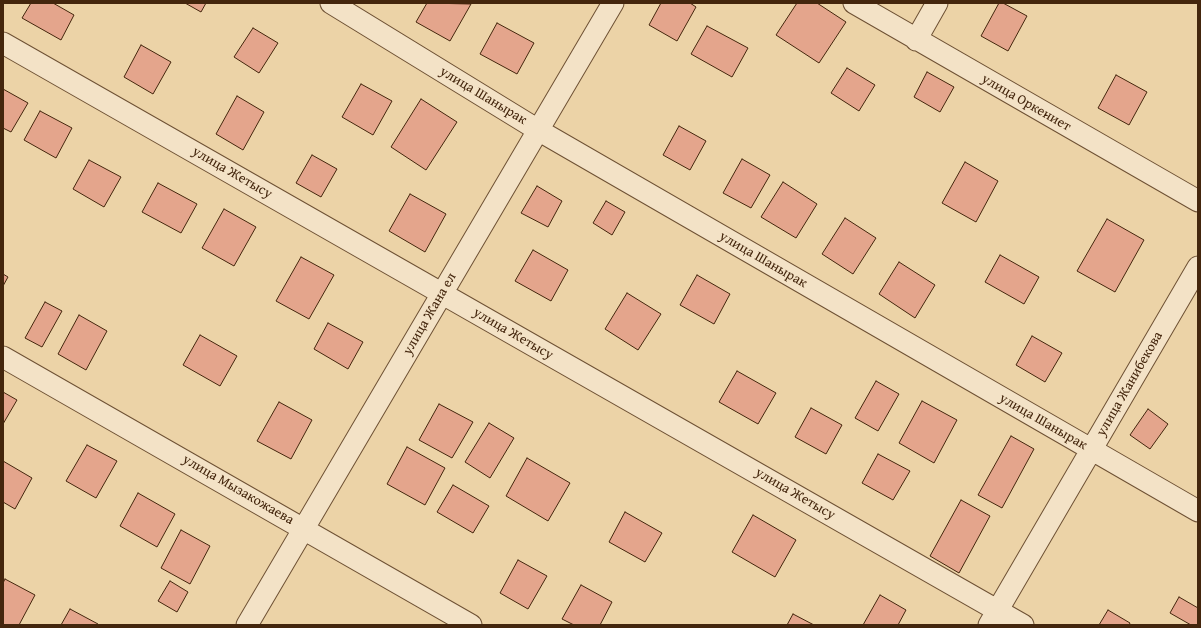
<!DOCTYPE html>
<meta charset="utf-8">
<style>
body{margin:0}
#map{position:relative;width:1201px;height:628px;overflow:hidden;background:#ecd3a7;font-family:"Gentium Book Plus",serif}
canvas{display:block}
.frame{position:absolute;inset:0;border:4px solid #44260d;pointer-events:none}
</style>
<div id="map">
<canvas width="1201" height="628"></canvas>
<div class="frame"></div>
</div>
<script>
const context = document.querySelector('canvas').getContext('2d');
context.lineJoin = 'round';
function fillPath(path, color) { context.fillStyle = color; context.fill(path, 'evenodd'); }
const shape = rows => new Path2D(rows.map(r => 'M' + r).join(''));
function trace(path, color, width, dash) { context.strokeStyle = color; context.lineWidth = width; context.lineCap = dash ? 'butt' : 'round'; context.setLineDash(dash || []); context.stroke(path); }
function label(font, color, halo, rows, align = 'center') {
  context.font = font + ' "Gentium Book Plus",serif'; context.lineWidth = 3; context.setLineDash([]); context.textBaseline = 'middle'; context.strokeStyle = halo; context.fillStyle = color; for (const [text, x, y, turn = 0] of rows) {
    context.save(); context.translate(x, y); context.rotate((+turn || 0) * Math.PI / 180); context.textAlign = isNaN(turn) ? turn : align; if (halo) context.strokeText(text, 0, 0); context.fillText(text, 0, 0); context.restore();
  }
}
const building = shape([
 [31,3,53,3,74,15,61,40,22,18,31,3],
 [185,3,206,3,201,12,185,3],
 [427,3,471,4,450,41,416,22,427,3],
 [661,3,690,3,696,7,677,41,649,25,661,3],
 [797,3,817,3,846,22,819,63,776,35,797,3],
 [999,3,1003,3,1027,16,1008,51,981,36,999,3],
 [497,23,534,43,517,74,480,54,497,23],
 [707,26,748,48,732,77,691,54,707,26],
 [253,28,278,43,259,73,234,57,253,28],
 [141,45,171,62,153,94,124,77,141,45],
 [847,68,875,85,859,111,831,93,847,68],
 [927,72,954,87,940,112,914,97,927,72],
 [1116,75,1147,92,1129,125,1098,108,1116,75],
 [361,84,392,101,373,135,342,117,361,84],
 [3,89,28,103,11,132,3,128,3,89],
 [237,96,264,112,243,150,216,134,237,96],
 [421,99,457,122,426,170,391,147,421,99],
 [40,111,72,128,56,158,24,140,40,111],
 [679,126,706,141,690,170,663,155,679,126],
 [312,155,337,169,321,197,296,183,312,155],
 [742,159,770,175,751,208,723,193,742,159],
 [89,160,121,177,104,207,73,189,89,160],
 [965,162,998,181,976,222,942,203,965,162],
 [783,182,817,204,796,238,761,217,783,182],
 [158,183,197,204,181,233,142,212,158,183],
 [537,186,562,201,548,227,521,213,537,186],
 [410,194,446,214,425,252,389,231,410,194],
 [606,201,625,212,612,235,593,223,606,201],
 [224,209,256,227,234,266,202,248,224,209],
 [845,218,876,238,853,274,822,254,845,218],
 [1107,219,1144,240,1115,292,1077,271,1107,219],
 [533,250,568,270,551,301,515,281,533,250],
 [1000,255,1039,277,1024,304,985,282,1000,255],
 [301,257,334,275,309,319,276,301,301,257],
 [899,262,935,285,915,318,879,294,899,262],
 [3,274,8,277,3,286,3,274],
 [697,275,730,294,714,324,680,305,697,275],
 [627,293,661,314,638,350,605,329,627,293],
 [45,302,62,311,42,347,25,338,45,302],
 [79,315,107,331,86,370,58,354,79,315],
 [328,323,363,342,348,369,314,349,328,323],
 [200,335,237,356,220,386,183,365,200,335],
 [1032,336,1062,353,1045,382,1016,365,1032,336],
 [737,371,776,393,758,424,719,402,737,371],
 [876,381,899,394,878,431,855,418,876,381],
 [3,392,17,400,3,424,3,392],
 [922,401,957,420,934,463,899,443,922,401],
 [279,402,312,420,291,459,257,441,279,402],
 [439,404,473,422,452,458,419,440,439,404],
 [811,408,842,425,826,454,795,437,811,408],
 [1148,409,1168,424,1150,449,1130,435,1148,409],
 [489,423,514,438,490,478,465,462,489,423],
 [1011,436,1034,449,1002,508,978,495,1011,436],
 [87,445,117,461,96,498,66,481,87,445],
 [407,447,445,468,425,505,387,484,407,447],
 [878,454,910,471,893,500,862,483,878,454],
 [527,458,570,483,548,521,506,496,527,458],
 [3,461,32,478,15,509,3,502,3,461],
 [453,485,489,506,473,533,437,512,453,485],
 [138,493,175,514,157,547,120,526,138,493],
 [961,500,990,516,959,573,930,556,961,500],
 [625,512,662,533,645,562,609,542,625,512],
 [753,515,796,540,775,577,732,552,753,515],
 [181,530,210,546,190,584,161,568,181,530],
 [518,560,547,576,528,609,500,593,518,560],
 [5,579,35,595,19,625,3,625,3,583,5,579],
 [170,581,188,592,177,612,158,601,170,581],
 [581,585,612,602,600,625,574,625,562,619,581,585],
 [880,595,906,610,898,625,863,625,880,595],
 [1179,597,1198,608,1198,625,1191,625,1170,613,1179,597],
 [70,609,98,624,97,625,61,625,70,609],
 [1108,610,1130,623,1129,625,1099,625,1108,610],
 [793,614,814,625,787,625,793,614]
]);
fillPath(building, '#e4a58c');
trace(building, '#44260d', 1);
const minor = shape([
 [331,3,538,130,1198,511],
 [854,3,1198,201],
 [916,40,937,3],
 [3,43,1023,625],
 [3,357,471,625],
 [247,625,613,3],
 [989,625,1198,267]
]);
trace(minor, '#6e5134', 23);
trace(minor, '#f3e2c6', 21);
label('14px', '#44260d', '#f3e2c6', [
 ["улица Шанырак",483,96,31],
 ["улица Оркениет",1026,103,30],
 ["улица Жетысу",232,173,30],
 ["улица Шанырак",763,260,30],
 ["улица Жана ел",430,314,-60],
 ["улица Жетысу",513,334,30],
 ["улица Жанибекова",1130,384,-60],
 ["улица Шанырак",1043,422,30],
 ["улица Мызакожаева",238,490,30],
 ["улица Жетысу",795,494,30]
]);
</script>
